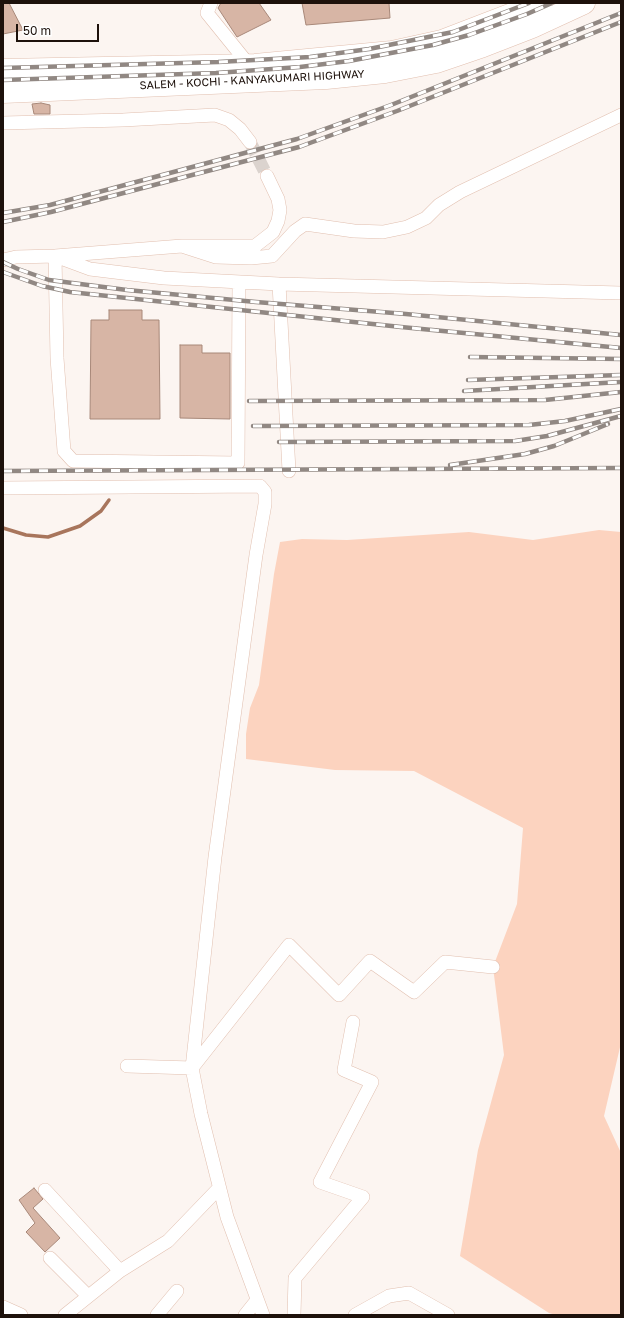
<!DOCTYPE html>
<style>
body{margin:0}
#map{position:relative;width:624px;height:1318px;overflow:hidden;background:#fcf5f1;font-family:"Golos Text",sans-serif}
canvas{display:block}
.frame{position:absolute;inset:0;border:4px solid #1d110b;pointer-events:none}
.scale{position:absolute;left:16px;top:24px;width:83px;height:18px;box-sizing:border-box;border:2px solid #1d110b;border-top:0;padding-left:5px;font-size:12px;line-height:14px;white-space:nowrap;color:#1d110b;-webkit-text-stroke:3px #fff;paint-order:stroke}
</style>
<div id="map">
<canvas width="624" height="1318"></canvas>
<div class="frame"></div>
<div class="scale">50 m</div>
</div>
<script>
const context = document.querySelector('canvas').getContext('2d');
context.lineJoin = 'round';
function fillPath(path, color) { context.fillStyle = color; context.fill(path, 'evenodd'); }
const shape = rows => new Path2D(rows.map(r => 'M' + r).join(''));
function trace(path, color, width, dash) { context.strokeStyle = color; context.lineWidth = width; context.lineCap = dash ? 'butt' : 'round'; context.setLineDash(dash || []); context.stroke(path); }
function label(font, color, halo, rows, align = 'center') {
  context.font = font + ' "Golos Text",sans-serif'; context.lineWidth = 3; context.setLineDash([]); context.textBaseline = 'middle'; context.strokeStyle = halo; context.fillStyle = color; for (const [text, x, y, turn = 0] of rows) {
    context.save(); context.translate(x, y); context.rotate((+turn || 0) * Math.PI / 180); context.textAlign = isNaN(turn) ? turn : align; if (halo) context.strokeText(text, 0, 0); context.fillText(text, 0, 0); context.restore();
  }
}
fillPath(shape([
 [599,530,621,532,621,1043,604,1116,621,1153,621,1315,556,1315,549,1313,460,1256,478,1150,504,1055,493,967,517,904,523,828,414,771,335,770,246,759,246,734,250,708,259,685,274,574,280,542,302,539,347,540,469,532,533,540]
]), '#fcd3bf');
trace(shape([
 [3,528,26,535,48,537,80,526,101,511,109,500]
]), '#a8755c', 3.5);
const building = shape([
 [3,3,9,3,23,30,3,34,3,3],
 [221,3,259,3,271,20,237,37,218,8,221,3],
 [302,3,389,3,390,18,306,25,302,3],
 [41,103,50,105,50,114,34,114,32,104,41,103],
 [109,310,142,310,142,320,159,320,160,419,90,419,91,320,109,320,109,310],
 [180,345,202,345,202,353,230,353,230,419,180,418,180,345],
 [34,1188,43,1199,33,1208,60,1238,45,1252,26,1232,35,1223,19,1200,34,1188]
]);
fillPath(building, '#d7b5a5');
trace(building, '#a88879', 1);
trace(shape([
 [250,142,267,176]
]), '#dbd3ce', 13, [13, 6]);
const street = shape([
 [211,3,207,13,249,65],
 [3,123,123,120,215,115,229,120,240,129,250,142],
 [182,246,216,257,251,258,272,256,295,231,305,224,354,231,383,232,407,227,426,218,439,205,460,192,621,115],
 [3,260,16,257,55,256,182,246,255,246,273,232,278,221,280,210,278,199,267,176],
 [239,282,238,463,73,461,64,451,57,358,55,256,90,269,164,278,279,284,621,293],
 [279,284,289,471],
 [3,488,260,486,265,492,265,504,256,555,215,857,192,1068,201,1114,227,1217,263,1315],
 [127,1066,192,1068,289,945,339,995,370,961,414,992,445,962,493,967],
 [45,1190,120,1271],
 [50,1258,88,1296],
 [3,1307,21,1315],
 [65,1315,120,1271,168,1241,219,1188],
 [157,1315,177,1291],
 [245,1315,257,1300],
 [294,1315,295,1278,363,1197,320,1182,372,1082,344,1070,353,1022],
 [355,1315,389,1296,409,1293,448,1315]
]);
const highway = shape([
 [3,70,255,65,392,52,442,41,541,3],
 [3,92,326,78,385,72,436,62,483,46,532,27,584,3]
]);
trace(street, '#e1bfaf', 14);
trace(highway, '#e1bfaf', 23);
trace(street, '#fff', 13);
trace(highway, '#fff', 22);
const rail = shape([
 [3,68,218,62,310,57,369,49,453,32,529,3],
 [3,80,216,73,300,67,349,61,433,45,469,35,527,14,552,3],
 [3,213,50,205,297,139,391,105,621,13],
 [3,222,51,212,299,147,397,111,621,22],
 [3,262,18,269,49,280,127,290,256,302,406,314,621,335],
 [3,272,42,286,70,292,401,327,621,348],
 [470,357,621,359],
 [468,380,621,375],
 [464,391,621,382],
 [249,401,545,400,621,392],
 [253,426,529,425,565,421,621,409],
 [279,442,515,441,547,436,621,416],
 [450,465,525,454,554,446,608,424],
 [3,471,621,468]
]);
trace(rail, '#918883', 4.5);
trace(rail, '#fff', 3, [9]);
label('11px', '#1d110b', '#fff', [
 ["SALEM - KOCHI - KANYAKUMARI HIGHWAY",252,80,-3]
]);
</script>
